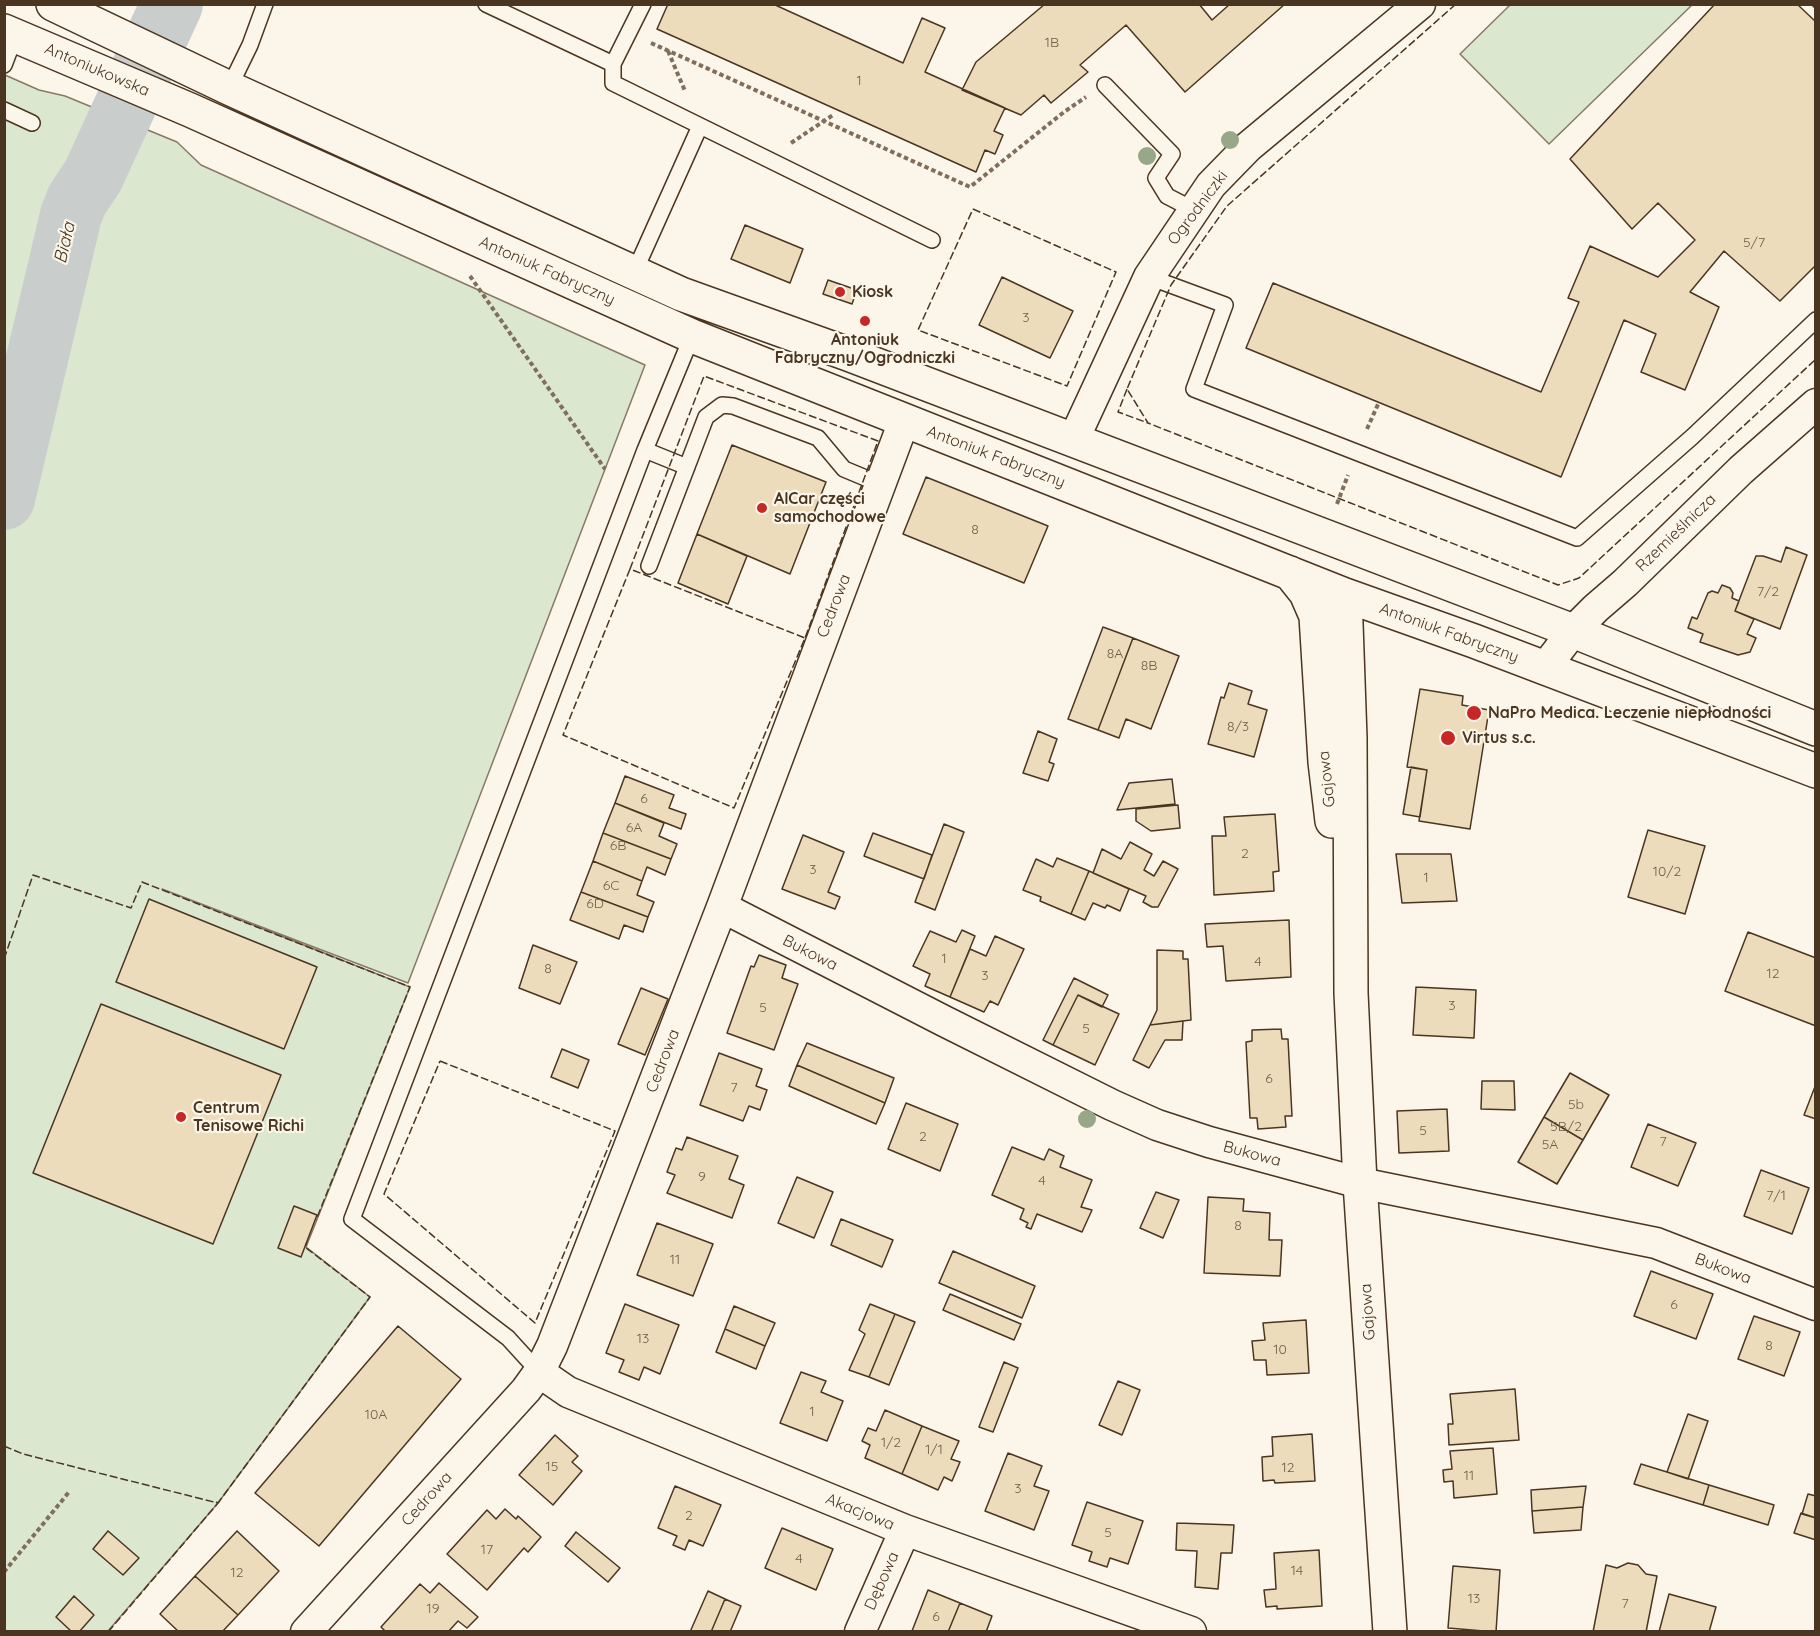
<!DOCTYPE html>
<meta charset="utf-8">
<style>
body{margin:0}
#map{position:relative;width:1820px;height:1636px;overflow:hidden;background:#fbf6e9;font-family:Quicksand,sans-serif}
canvas{display:block}
.frame{position:absolute;inset:0;border:6px solid #4a3520;pointer-events:none}
</style>
<div id="map">
<canvas width="1820" height="1636"></canvas>
<div class="frame"></div>
</div>
<script>
const context = document.querySelector('canvas').getContext('2d');
context.lineJoin = 'round';
function fillPath(path, color) { context.fillStyle = color; context.fill(path, 'evenodd'); }
const shape = rows => new Path2D(rows.map(r => 'M' + r).join(''));
function trace(path, color, width, dash) { context.strokeStyle = color; context.lineWidth = width; context.lineCap = dash ? 'butt' : 'round'; context.setLineDash(dash || []); context.stroke(path); }
function label(font, color, halo, rows, align = 'center') {
  context.font = font + ' Quicksand,sans-serif'; context.lineWidth = 4.5; context.setLineDash([]); context.textBaseline = 'middle'; context.strokeStyle = halo; context.fillStyle = color; for (const [text, x, y, turn = 0] of rows) {
    context.save(); context.translate(x, y); context.rotate((+turn || 0) * Math.PI / 180); context.textAlign = isNaN(turn) ? turn : align; if (halo) context.strokeText(text, 0, 0); context.fillText(text, 0, 0); context.restore();
  }
}
const green = shape([
 [138,5,172,5,167,17,138,5],
 [1510,5,1510,4,1692,5,1549,144,1460,54,1510,5],
 [5,75,39,90,65,96,177,142,201,165,645,365,408,983,162,889,410,987,306,1247,370,1297,218,1503,108,1631,5,1632,5,75]
]);
fillPath(green, '#dce7d0');
trace(green, '#887966', 1.5);
trace(shape([
 [4,499,71,215,77,200,93,176,172,4]
]), '#c9cecd', 62);
const building = shape([
 [668,4,773,4,903,63,922,18,945,28,925,72,1005,108,994,131,1003,135,995,154,985,150,976,172,657,29,668,4],
 [1045,4,1199,4,1212,20,1230,4,1285,4,1185,92,1126,25,1080,65,1088,72,1051,103,1044,95,1021,115,962,90,976,62,1045,4],
 [1715,4,1797,4,1816,22,1816,265,1780,301,1724,251,1690,292,1719,307,1685,390,1641,372,1656,334,1624,320,1561,477,1246,348,1273,283,1541,392,1579,302,1568,298,1590,246,1658,277,1695,240,1658,203,1632,229,1570,159,1715,4],
 [745,225,803,249,790,283,731,259,745,225],
 [1002,277,1073,311,1050,358,979,325,1002,277],
 [828,280,857,290,852,304,823,294,828,280],
 [732,445,826,482,790,574,697,534,732,445],
 [926,477,1048,526,1024,583,903,534,926,477],
 [697,534,747,556,728,604,678,583,697,534],
 [1786,547,1807,555,1780,629,1735,611,1756,556,1763,556,1781,562,1786,547],
 [1722,585,1730,588,1733,593,1732,598,1739,601,1735,611,1754,619,1747,634,1756,638,1750,652,1738,655,1700,642,1703,634,1688,628,1692,617,1697,619,1708,593,1712,591,1718,593,1722,585],
 [1103,627,1133,638,1098,730,1068,719,1103,627],
 [1133,638,1179,656,1151,729,1126,719,1119,738,1098,730,1133,638],
 [1229,683,1252,691,1248,704,1267,710,1254,757,1208,744,1221,697,1224,698,1229,683],
 [1420,689,1463,696,1462,705,1489,710,1470,829,1419,821,1427,770,1407,767,1420,689],
 [1038,731,1057,739,1049,762,1054,764,1048,781,1023,773,1038,731],
 [1411,767,1427,770,1420,817,1403,814,1411,767],
 [625,776,674,795,669,808,686,814,681,829,615,803,625,776],
 [1172,779,1175,804,1117,810,1129,783,1172,779],
 [615,803,664,823,659,836,677,844,671,859,603,833,615,803],
 [1178,805,1180,828,1151,831,1136,821,1136,809,1178,805],
 [1275,814,1279,871,1273,872,1274,891,1214,895,1212,836,1226,836,1224,817,1275,814],
 [944,824,964,832,935,910,915,902,944,824],
 [1648,830,1705,846,1685,914,1628,897,1648,830],
 [603,833,671,859,665,875,647,867,642,881,593,861,603,833],
 [873,833,932,855,924,879,864,856,873,833],
 [803,835,844,852,828,892,840,897,835,909,782,889,803,835],
 [1130,842,1152,854,1144,870,1154,876,1163,861,1178,869,1158,907,1152,907,1143,902,1146,896,1093,873,1102,849,1121,859,1130,842],
 [1396,854,1451,854,1457,901,1402,903,1396,854],
 [1057,858,1089,871,1071,914,1040,901,1041,897,1023,890,1036,859,1053,867,1057,858],
 [593,861,642,881,637,895,654,902,648,917,581,892,593,861],
 [1089,871,1129,889,1120,911,1107,905,1105,908,1093,903,1085,920,1071,914,1089,871],
 [581,892,648,917,643,932,624,925,619,939,570,920,581,892],
 [149,899,317,967,284,1049,116,982,149,899],
 [1289,920,1291,977,1226,981,1223,946,1207,947,1205,924,1289,920],
 [962,930,975,936,950,997,925,986,930,974,913,966,930,931,956,942,962,930],
 [1748,932,1816,958,1816,1026,1725,991,1748,932],
 [995,936,1024,949,998,1005,990,1001,984,1012,950,997,970,949,986,956,995,936],
 [533,945,577,962,560,1004,519,988,533,945],
 [1157,950,1183,951,1183,959,1188,959,1191,1020,1150,1025,1157,1010,1157,950],
 [759,955,786,965,782,978,798,984,774,1050,727,1033,751,966,754,967,759,955],
 [1074,978,1108,995,1102,1007,1078,995,1053,1045,1043,1040,1074,978],
 [1416,987,1476,990,1474,1038,1413,1035,1416,987],
 [641,988,668,999,645,1055,618,1044,641,988],
 [1078,995,1119,1014,1095,1065,1053,1045,1078,995],
 [101,1004,281,1075,213,1244,33,1173,101,1004],
 [1183,1021,1182,1040,1165,1040,1149,1068,1133,1060,1150,1025,1183,1021],
 [1281,1029,1282,1039,1288,1039,1292,1116,1285,1116,1286,1127,1258,1129,1257,1118,1250,1118,1246,1042,1252,1041,1252,1030,1281,1029],
 [807,1043,894,1078,885,1103,797,1065,807,1043],
 [562,1049,589,1060,578,1088,551,1077,562,1049],
 [719,1053,762,1069,756,1086,767,1090,760,1110,749,1106,743,1121,700,1105,719,1053],
 [797,1065,885,1103,876,1124,789,1086,797,1065],
 [1570,1073,1609,1095,1583,1140,1544,1117,1570,1073],
 [1482,1081,1514,1081,1515,1110,1481,1109,1482,1081],
 [1816,1084,1816,1119,1804,1115,1816,1084],
 [906,1103,958,1124,940,1171,888,1149,906,1103],
 [1447,1109,1449,1151,1399,1153,1397,1111,1447,1109],
 [1544,1117,1583,1140,1557,1184,1518,1162,1544,1117],
 [1648,1124,1696,1143,1678,1186,1631,1167,1648,1124],
 [687,1137,738,1156,729,1179,744,1185,732,1218,667,1193,675,1175,667,1172,676,1148,682,1150,687,1137],
 [1012,1147,1044,1160,1049,1149,1064,1156,1060,1167,1092,1180,1081,1207,1092,1210,1082,1232,1037,1214,1031,1229,1026,1227,1028,1223,1020,1219,1024,1209,992,1195,1012,1147],
 [1761,1170,1809,1188,1792,1234,1744,1216,1761,1170],
 [797,1177,833,1192,814,1238,778,1223,797,1177],
 [1156,1192,1179,1200,1163,1238,1140,1228,1156,1192],
 [1208,1197,1244,1199,1243,1211,1270,1213,1269,1240,1282,1240,1280,1276,1204,1273,1208,1197],
 [294,1206,317,1215,301,1257,278,1248,294,1206],
 [841,1219,893,1240,882,1267,831,1245,841,1219],
 [657,1223,713,1244,693,1296,637,1275,657,1223],
 [953,1251,1035,1286,1022,1318,939,1283,953,1251],
 [1651,1271,1713,1294,1696,1339,1634,1316,1651,1271],
 [950,1294,1021,1324,1014,1340,943,1310,950,1294],
 [625,1304,679,1325,660,1374,644,1367,639,1380,619,1372,624,1360,606,1353,625,1304],
 [870,1304,895,1314,869,1377,849,1370,865,1334,859,1330,870,1304],
 [734,1306,775,1323,765,1346,725,1329,734,1306],
 [895,1314,915,1322,889,1385,869,1377,895,1314],
 [1754,1316,1800,1332,1784,1376,1738,1359,1754,1316],
 [1306,1320,1309,1373,1267,1375,1266,1360,1254,1360,1252,1341,1265,1340,1263,1323,1306,1320],
 [398,1326,461,1379,319,1546,255,1493,398,1326],
 [725,1329,765,1346,756,1369,716,1352,725,1329],
 [1004,1362,1018,1368,993,1432,979,1427,1004,1362],
 [801,1372,826,1381,821,1392,843,1401,827,1441,780,1423,801,1372],
 [1118,1381,1140,1390,1122,1435,1099,1425,1118,1381],
 [1515,1389,1519,1440,1449,1445,1448,1424,1453,1424,1450,1394,1515,1389],
 [885,1410,922,1426,902,1474,865,1458,870,1445,862,1441,868,1428,876,1431,885,1410],
 [1688,1414,1708,1421,1688,1479,1667,1472,1688,1414],
 [922,1426,959,1441,951,1459,960,1462,952,1481,944,1477,938,1490,902,1474,922,1426],
 [1312,1434,1315,1481,1275,1483,1274,1480,1263,1481,1262,1457,1273,1456,1272,1437,1312,1434],
 [555,1435,578,1456,572,1462,582,1471,553,1505,519,1475,555,1435],
 [1493,1448,1497,1494,1454,1498,1453,1481,1444,1482,1443,1470,1452,1469,1450,1451,1493,1448],
 [1008,1453,1042,1466,1034,1486,1049,1491,1034,1530,985,1511,1008,1453],
 [1641,1464,1709,1485,1703,1505,1634,1484,1641,1464],
 [1709,1485,1774,1505,1768,1525,1703,1505,1709,1485],
 [675,1486,721,1505,703,1546,689,1540,685,1550,673,1545,677,1536,658,1528,675,1486],
 [1586,1486,1583,1507,1532,1511,1531,1490,1586,1486],
 [1808,1494,1816,1496,1816,1518,1802,1514,1808,1494],
 [1087,1502,1143,1521,1128,1564,1110,1558,1107,1567,1089,1561,1092,1552,1072,1545,1087,1502],
 [1583,1507,1581,1530,1534,1533,1532,1511,1583,1507],
 [505,1509,516,1519,518,1516,541,1537,528,1552,524,1548,487,1590,447,1554,487,1510,496,1519,505,1509],
 [1801,1513,1816,1518,1816,1540,1794,1533,1801,1513],
 [1177,1523,1234,1525,1232,1553,1221,1553,1218,1589,1195,1587,1197,1551,1176,1550,1177,1523],
 [782,1528,833,1549,816,1590,765,1568,782,1528],
 [108,1531,139,1558,123,1575,93,1549,108,1531],
 [237,1531,279,1571,238,1615,195,1576,237,1531],
 [576,1532,620,1568,608,1582,565,1546,576,1532],
 [1319,1550,1322,1606,1277,1609,1277,1606,1266,1607,1264,1590,1276,1589,1274,1553,1319,1550],
 [1628,1563,1638,1565,1646,1574,1657,1576,1646,1632,1593,1632,1606,1565,1617,1568,1628,1563],
 [1453,1566,1500,1570,1496,1632,1448,1628,1453,1566],
 [195,1576,238,1615,222,1632,179,1632,160,1614,195,1576],
 [439,1583,478,1617,467,1628,458,1621,448,1632,386,1632,381,1627,420,1584,430,1593,439,1583],
 [928,1590,960,1603,948,1632,912,1631,928,1590],
 [708,1591,725,1599,711,1632,690,1632,708,1591],
 [1669,1594,1716,1607,1709,1632,1659,1632,1669,1594],
 [74,1596,94,1615,79,1632,72,1632,56,1617,74,1596],
 [725,1599,741,1606,730,1632,711,1632,725,1599],
 [960,1603,992,1616,986,1632,948,1632,960,1603]
]);
fillPath(building, '#ecdcbc');
trace(building, '#4a3520', 1.5);
const lane = shape([
 [486,4,613,64,613,83,932,240],
 [613,64,643,4],
 [4,65,15,36],
 [1105,85,1172,154,1156,178,1167,196,1194,210],
 [229,88,250,45,265,4],
 [4,110,32,123],
 [634,273,700,126],
 [1149,277,1225,305,1194,389,1577,538,1692,437,1816,320],
 [645,450,687,467],
 [649,566,706,417,722,405,733,406,818,438,844,469,880,484],
 [539,1372,508,1338,352,1219,645,450,692,336]
]);
const street = shape([
 [1073,441,1149,277,1211,185,1248,147,1420,4],
 [1544,669,1573,631,1596,608,1625,583,1741,470,1816,404],
 [722,907,944,1021,1112,1105,1157,1125,1209,1142,1360,1183,1656,1243,1816,1305],
 [539,1372,568,1392,905,1530,1191,1632],
 [306,1632,526,1390,539,1372,552,1346,722,907,904,421],
 [860,1632,905,1530]
]);
const secondary = shape([
 [53,4,229,88,681,294,848,354,1573,631,1816,729],
 [4,31,190,110,692,336,1345,595,1474,641,1816,771],
 [1290,573,1306,593,1316,616,1325,762,1332,821],
 [1345,595,1350,738,1351,993,1360,1183,1390,1632]
]);
trace(lane, '#4a3520', 18);
trace(street, '#4a3520', 33);
trace(secondary, '#4a3520', 36);
trace(shape([
 [651,43,970,187,1064,112,1086,97],
 [668,51,685,91],
 [791,143,833,115],
 [470,276,605,469],
 [1367,429,1379,402],
 [1337,504,1348,475],
 [4,1572,69,1492]
]), '#7f6f5c', 4, [4.5, 3]);
trace(lane, '#fbf6e9', 15);
trace(street, '#fbf6e9', 30);
trace(secondary, '#fbf6e9', 33);
trace(shape([
 [1456,4,1227,206,1171,285,1127,389,1148,423,1558,585,1579,578,1816,359],
 [1811,4,1816,9],
 [973,209,1116,272,1067,386,918,330,973,209],
 [1127,389,1118,412,1148,423],
 [630,569,563,735,734,808,805,638,878,441,704,376,630,569,805,638],
 [4,959,33,875,131,908,142,882,410,987,316,1220],
 [440,1061,615,1131,535,1323,384,1194,440,1061],
 [4,1446,23,1454,218,1503,370,1297,305,1247,307,1242],
 [108,1632,218,1503,216,1502]
]), '#4a3520', 1.5, [8, 3]);
context.fillStyle = '#96a887';
for (const [x, y] of [
 [1230,140],
 [1147,156],
 [1087,1119]
]) { context.beginPath(); context.arc(x, y, 9, 0, 2 * Math.PI); context.fill(); }
for (const [x, y, r, color] of [
 [840,292,6,"#c62828"],
 [865,321,6,"#c62828"],
 [762,508,6,"#c62828"],
 [1474,713,8,"#c62828"],
 [1448,738,8,"#c62828"],
 [181,1117,6,"#c62828"]
]) { const dot = new Path2D(); dot.arc(x, y, r, 0, 2 * Math.PI); context.fillStyle = color; context.fill(dot); trace(dot, '#fbf6e9', 2); }
label('14px', '#725f47', null, [
 ["1B",1052,43],
 ["1",859,81],
 ["5/7",1754,243],
 ["3",1026,318],
 ["8",975,530],
 ["7/2",1768,592],
 ["8A",1115,654],
 ["8B",1149,666],
 ["8/3",1238,727],
 ["6",644,799],
 ["6A",634,828],
 ["6B",618,846],
 ["2",1245,854],
 ["3",813,870],
 ["10/2",1667,872],
 ["1",1426,878],
 ["6C",611,886],
 ["6D",595,904],
 ["1",944,959],
 ["4",1258,962],
 ["8",548,969],
 ["12",1773,974],
 ["3",985,976],
 ["3",1452,1006],
 ["5",763,1008],
 ["5",1086,1029],
 ["6",1269,1079],
 ["7",734,1088],
 ["5b",1576,1105],
 ["5B/2",1566,1127],
 ["5",1423,1131],
 ["2",923,1137],
 ["7",1663,1142],
 ["5A",1550,1145],
 ["9",702,1177],
 ["4",1042,1181],
 ["7/1",1776,1196],
 ["8",1238,1226],
 ["11",675,1260],
 ["6",1674,1305],
 ["13",643,1339],
 ["8",1769,1346],
 ["10",1280,1350],
 ["1",812,1412],
 ["10A",376,1415],
 ["1/2",891,1443],
 ["1/1",934,1450],
 ["15",552,1467],
 ["12",1288,1468],
 ["11",1469,1476],
 ["3",1018,1489],
 ["2",689,1516],
 ["5",1108,1533],
 ["17",487,1550],
 ["4",799,1559],
 ["14",1297,1571],
 ["12",237,1573],
 ["13",1474,1599],
 ["7",1625,1604],
 ["19",433,1609],
 ["6",936,1617]
]);
label('16px', '#4a3520', '#fbf6e9', [
 ["Antoniukowska",97,70,23],
 ["Ogrodniczki",1198,208,-53],
 ["Antoniuk Fabryczny",547,271,24],
 ["Antoniuk Fabryczny",996,457,21],
 ["Rzemieślnicza",1676,533,-44],
 ["Cedrowa",834,606,-69],
 ["Antoniuk Fabryczny",1449,633,20],
 ["Gajowa",1327,779,-96],
 ["Bukowa",810,953,27],
 ["Cedrowa",663,1061,-69],
 ["Bukowa",1252,1154,15],
 ["Bukowa",1723,1269,21],
 ["Gajowa",1368,1312,-94],
 ["Cedrowa",427,1499,-48],
 ["Akacjowa",860,1512,22],
 ["Dębowa",882,1581,-66]
]);
label('bold 16px', '#4a3520', '#fbf6e9', [
 ["Kiosk",852,292],
 ["Antoniuk",865,340,"center"],
 ["Fabryczny/Ogrodniczki",865,358,"center"],
 ["AlCar części",774,499],
 ["samochodowe",774,517],
 ["NaPro Medica. Leczenie niepłodności",1488,713],
 ["Virtus s.c.",1462,738],
 ["Centrum",193,1108],
 ["Tenisowe Richi",193,1126]
], 'left');
label('italic 18px', '#4a3520', '#fbf6e9', [
 ["Biała",65,243,-77]
]);
</script>
